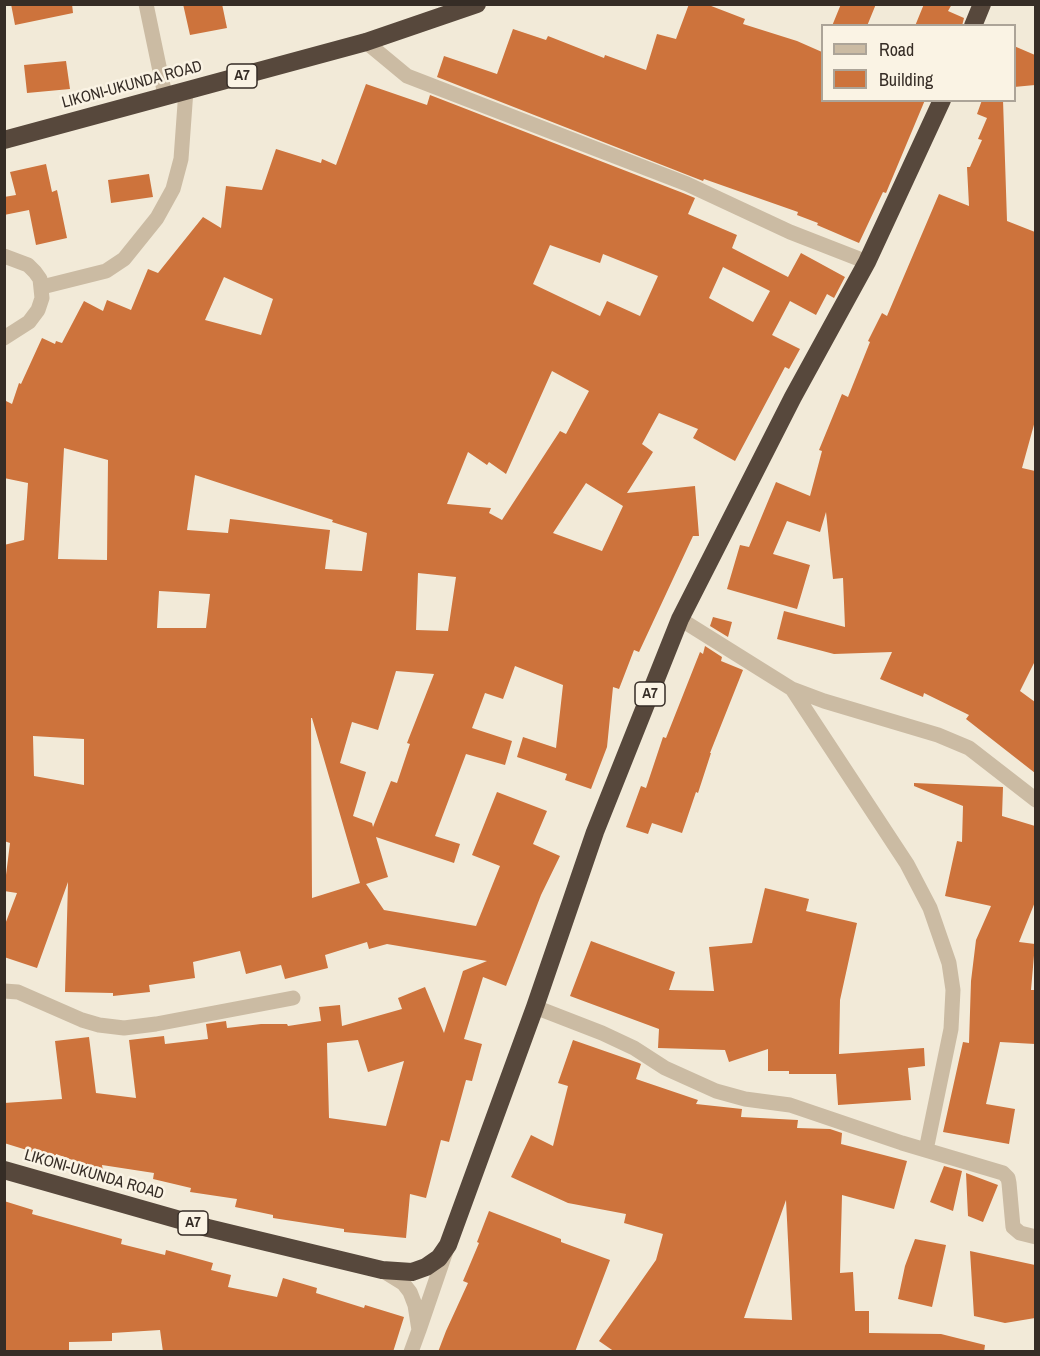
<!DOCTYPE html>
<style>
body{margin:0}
#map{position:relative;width:1040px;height:1356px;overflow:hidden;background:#f2ead8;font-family:"Archivo Narrow",sans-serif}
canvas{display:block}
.frame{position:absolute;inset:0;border:6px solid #362d26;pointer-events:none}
.legend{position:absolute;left:821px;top:24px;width:195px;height:78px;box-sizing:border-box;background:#faf3e4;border:2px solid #aca498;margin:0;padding:8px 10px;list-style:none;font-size:18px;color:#362d26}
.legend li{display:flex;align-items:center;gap:12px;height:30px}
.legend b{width:30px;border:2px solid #aca498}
</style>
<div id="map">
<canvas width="1040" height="1356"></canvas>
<div class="frame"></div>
<ul class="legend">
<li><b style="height:8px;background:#cbbba3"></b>Road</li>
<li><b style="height:16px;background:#cd733c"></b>Building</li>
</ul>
</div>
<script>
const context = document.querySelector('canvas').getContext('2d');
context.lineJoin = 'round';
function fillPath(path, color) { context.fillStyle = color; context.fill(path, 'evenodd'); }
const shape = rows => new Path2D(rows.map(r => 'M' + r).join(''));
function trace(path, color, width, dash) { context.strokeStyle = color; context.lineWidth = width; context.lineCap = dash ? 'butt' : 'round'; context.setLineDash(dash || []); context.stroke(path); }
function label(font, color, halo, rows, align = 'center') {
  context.font = font + ' "Archivo Narrow",sans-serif'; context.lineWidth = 5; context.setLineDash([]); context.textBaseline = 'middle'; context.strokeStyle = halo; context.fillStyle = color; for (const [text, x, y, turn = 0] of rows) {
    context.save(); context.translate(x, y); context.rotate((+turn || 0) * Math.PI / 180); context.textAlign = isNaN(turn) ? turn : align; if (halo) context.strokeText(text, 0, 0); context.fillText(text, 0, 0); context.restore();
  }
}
fillPath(shape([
 [11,4,72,4,73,13,15,25],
 [183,4,222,4,227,28,190,35],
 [689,4,706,4,745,19,743,24,797,41,822,52,822,100,925,100,886,193,883,192,859,243,817,225,818,223,797,215,798,212,704,179,703,181,437,77,444,56,497,74,513,29,546,40,548,36,604,58,605,55,646,70,657,34,676,39],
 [841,4,876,4,867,26,832,26],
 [924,4,952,4,948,11,964,18,962,26,915,26],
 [1014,46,1035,55,1035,85,1014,87],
 [66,61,70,89,27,93,24,65],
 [366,84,427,105,430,95,683,193,695,198,688,214,737,235,732,248,788,277,801,253,845,277,834,298,827,294,816,315,790,301,772,335,800,349,789,369,785,367,735,461,693,438,698,429,659,413,642,444,653,452,627,493,695,486,699,536,693,536,639,652,634,650,619,689,613,687,607,747,591,789,565,780,567,774,517,757,523,737,556,748,563,685,515,666,503,699,485,693,472,728,512,741,505,765,466,754,435,836,460,844,454,863,376,837,388,877,366,884,384,910,476,926,500,866,472,855,497,792,547,811,533,844,560,856,541,895,506,986,483,977,464,1039,482,1044,472,1081,466,1080,449,1142,441,1140,426,1198,410,1194,406,1238,344,1232,344,1229,273,1218,273,1215,235,1207,237,1199,190,1192,191,1188,153,1179,154,1173,102,1165,103,1171,56,1154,56,1159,4,1143,4,1103,62,1099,55,1041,89,1037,96,1093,136,1098,129,1040,164,1036,165,1044,208,1039,206,1024,226,1021,227,1028,261,1024,287,1024,288,1026,321,1021,319,1007,340,1005,342,1026,402,1009,398,998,425,987,444,1033,463,971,487,961,387,944,369,949,367,942,325,955,328,968,285,979,281,965,246,974,240,951,193,962,195,978,149,985,150,992,113,996,113,993,65,992,68,882,37,968,4,957,4,927,17,893,4,891,10,843,4,841,4,545,24,540,28,483,4,478,4,400,12,404,19,383,21,384,42,338,55,344,56,341,62,343,84,301,103,311,107,300,131,310,148,269,158,273,203,217,221,228,226,186,262,190,276,149,321,163,322,159,336,165],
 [550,245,600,263,603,254,658,276,640,316,607,301,600,316,533,284],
 [723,267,770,291,753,322,709,298],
 [224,277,273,299,261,335,205,320],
 [552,371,589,391,566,434,560,431,502,520,489,513,491,508,447,504,468,452,487,465,489,462,506,474],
 [64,448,108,460,107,560,58,559],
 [195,475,333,520,332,522,367,533,362,571,325,569,330,530,230,519,228,533,187,530],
 [586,483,623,506,602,551,553,533],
 [418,573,456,577,448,631,416,630],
 [159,591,210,594,206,628,157,628],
 [396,671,434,674,407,743,410,744,397,783,391,781,373,827,372,823,353,816,366,772,340,763,352,722,378,730],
 [311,718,312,718,360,883,312,898],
 [33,736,84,739,84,785,34,776],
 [358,1040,368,1072,404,1061,386,1126,329,1118,327,1043],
 [982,100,1003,100,1007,221,1035,232,1035,421,1022,468,1035,471,1035,661,1020,691,1035,702,1035,773,966,719,969,715,924,693,923,697,880,679,892,652,834,654,777,639,784,611,845,627,843,578,833,579,826,512,820,532,787,521,773,554,810,565,797,609,727,589,740,545,749,547,776,482,810,496,822,451,819,450,842,394,848,397,870,342,868,341,882,313,887,316,939,194,969,206,967,167,970,167,982,140,978,139,987,118,977,114],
 [46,164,52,192,57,190,67,238,36,245,29,210,4,215,4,197,16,195,10,172],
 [149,174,153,197,111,203,108,180],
 [713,617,732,622,728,637,710,626],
 [705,646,722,657,721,661,743,670,710,753,711,753,698,793,696,792,682,833,652,823,648,834,626,827,641,786,646,788,663,737,666,738,700,652,703,654],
 [914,783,1003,787,1002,816,1035,826,1035,902,1019,942,1035,944,1031,990,1035,990,1035,1044,1000,1042,986,1104,1015,1109,1009,1144,943,1132,963,1042,969,1043,971,981,976,940,991,906,945,896,957,841,962,842,963,806,914,786],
 [765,888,809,899,806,911,857,923,840,1000,839,1054,924,1048,925,1066,908,1068,911,1100,838,1105,836,1074,789,1074,789,1071,768,1071,768,1049,729,1062,725,1050,658,1048,659,1029,570,996,591,941,675,972,669,990,714,991,709,947,752,943],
 [573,1040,639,1063,641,1064,636,1079,698,1100,696,1104,742,1109,741,1117,798,1120,797,1128,830,1129,842,1133,841,1144,907,1161,894,1209,842,1195,840,1273,853,1272,855,1311,869,1311,869,1333,941,1334,985,1345,984,1352,615,1352,599,1341,656,1260,663,1234,624,1223,626,1214,568,1203,511,1177,531,1135,553,1146,568,1086,558,1083],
 [786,1200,792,1320,744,1318],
 [944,1166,962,1171,953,1211,930,1202],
 [966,1173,998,1185,983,1222,968,1216],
 [4,1201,33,1210,32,1214,122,1239,121,1244,165,1255,166,1250,213,1263,211,1270,231,1275,228,1287,277,1297,283,1278,317,1288,316,1293,364,1308,365,1305,404,1317,393,1352,163,1352,160,1330,112,1333,112,1341,69,1342,69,1352,4,1352],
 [489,1211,561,1239,561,1242,610,1260,575,1352,438,1352,446,1331,468,1283,463,1281,479,1243,477,1242],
 [915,1239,946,1245,932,1307,898,1299,905,1266],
 [970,1251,1035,1265,1035,1318,1005,1323,974,1316]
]), '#cd733c');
trace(shape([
 [146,4,165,95],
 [366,42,407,76,687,184,790,232,867,262],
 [4,256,28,265,35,272,40,279,42,298,38,310,29,322,4,338],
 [42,287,106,271,124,259,157,218,173,189,181,159,186,90],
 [680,619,792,689,824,701,938,735,969,748,1036,800],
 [792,689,907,864,930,908,949,963,953,990,951,1029,926,1150],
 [4,991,18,992,82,1020,99,1025,124,1028,156,1024,293,998],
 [535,1007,602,1033,634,1048,665,1068,716,1091,745,1099,790,1105,902,1143,1003,1173,1008,1178,1009,1183,1013,1227,1020,1233,1036,1237],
 [382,1270,403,1283,410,1292,415,1305,419,1330,446,1251],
 [411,1352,419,1330]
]), '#cbbba3', 15);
trace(shape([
 [973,26,982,4],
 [4,140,366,42,477,4],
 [4,1170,208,1228,382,1270,412,1272,426,1267,439,1258,448,1245,535,1007,595,832,680,619,793,397,867,262,942,100]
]), '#57483c', 18);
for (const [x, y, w] of [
 [242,76,30],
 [650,694,30],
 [193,1223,30]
]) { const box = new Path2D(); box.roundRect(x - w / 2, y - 12, w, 24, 4.5); context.fillStyle = '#faf3e4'; context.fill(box); trace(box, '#362d26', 1.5); }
label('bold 15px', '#362d26', null, [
 ["A7",242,76],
 ["A7",650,694],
 ["A7",193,1223]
]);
label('16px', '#362d26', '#faf3e4', [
 ["LIKONI-UKUNDA ROAD",132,85,-15],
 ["LIKONI-UKUNDA ROAD",94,1175,16]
]);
</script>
